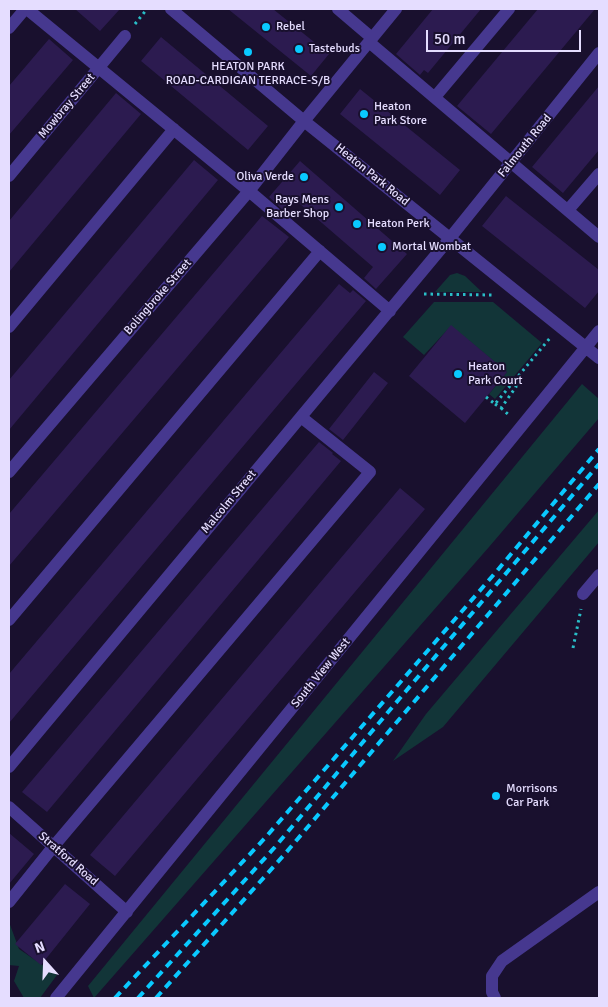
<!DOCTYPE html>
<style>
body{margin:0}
#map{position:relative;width:608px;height:1007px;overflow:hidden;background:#19102e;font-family:Signika,sans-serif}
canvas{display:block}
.frame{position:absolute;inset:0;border:10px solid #e5ddff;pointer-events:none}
.north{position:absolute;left:20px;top:937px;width:50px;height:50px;-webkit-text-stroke:4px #19102e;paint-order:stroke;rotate:340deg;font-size:14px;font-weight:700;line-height:20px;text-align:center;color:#e5ddff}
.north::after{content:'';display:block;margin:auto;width:18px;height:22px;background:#e5ddff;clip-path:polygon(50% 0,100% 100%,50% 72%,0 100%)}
.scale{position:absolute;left:426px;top:30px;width:155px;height:22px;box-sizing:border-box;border:2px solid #e5ddff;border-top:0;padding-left:6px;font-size:15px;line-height:18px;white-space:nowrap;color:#e5ddff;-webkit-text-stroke:4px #19102e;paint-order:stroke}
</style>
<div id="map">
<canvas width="608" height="1007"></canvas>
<div class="frame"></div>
<div class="north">N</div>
<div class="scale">50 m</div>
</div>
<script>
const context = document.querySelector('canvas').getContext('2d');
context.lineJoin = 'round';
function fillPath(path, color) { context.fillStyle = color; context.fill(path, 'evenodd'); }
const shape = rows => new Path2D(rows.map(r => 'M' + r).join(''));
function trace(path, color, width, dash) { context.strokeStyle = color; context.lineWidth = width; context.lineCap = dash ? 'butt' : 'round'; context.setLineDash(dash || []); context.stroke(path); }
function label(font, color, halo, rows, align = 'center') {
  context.font = font + ' Signika,sans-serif'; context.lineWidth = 4; context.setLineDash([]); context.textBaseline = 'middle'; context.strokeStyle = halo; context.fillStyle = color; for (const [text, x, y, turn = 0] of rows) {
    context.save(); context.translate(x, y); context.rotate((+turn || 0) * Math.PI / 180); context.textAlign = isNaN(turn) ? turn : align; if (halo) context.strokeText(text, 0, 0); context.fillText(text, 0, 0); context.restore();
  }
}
fillPath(shape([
 [457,273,465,276,482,292,435,292,450,275],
 [434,302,493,302,542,343,495,399,489,394,507,372,451,326,424,355,403,337],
 [582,384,599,399,599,418,489,547,94,998,88,986],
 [599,510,599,542,443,727,393,761,426,714],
 [9,922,19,949,57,975,40,998,24,998,14,981,19,966,9,965]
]), '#123538');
fillPath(shape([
 [75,9,120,9,100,31],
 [228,9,273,9,329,54,311,76],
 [433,9,481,9,428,73,424,70,420,75,396,54],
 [538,9,595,9,491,134,457,106],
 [161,37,268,126,248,150,141,61],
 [49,39,73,60,9,135,9,86],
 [599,86,599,150,563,193,532,167],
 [360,89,460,170,440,195,340,114],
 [116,93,141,114,9,272,9,221],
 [194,160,218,180,9,430,9,380],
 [300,161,407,254,376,289,364,278,373,267,293,198,283,210,269,197],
 [506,196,599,270,599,291,585,308,482,226],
 [262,216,289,237,9,566,9,514],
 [339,284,350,293,353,290,366,301,9,723,9,674],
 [451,325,507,372,465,423,409,376],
 [374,372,388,383,343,440,329,429],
 [319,442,333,453,332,454,341,461,47,812,22,792],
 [400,488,425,509,115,876,90,855],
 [9,833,34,854,9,884],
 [65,884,90,904,41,965,15,944]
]), '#2c1b50');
trace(shape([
 [135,24,147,9],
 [424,294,493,295],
 [486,397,495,404,515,380],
 [495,404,501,408,516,387,515,380,550,338],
 [501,408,510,416],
 [573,648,581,609]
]), '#29bec7', 3, [2.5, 4]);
trace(shape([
 [27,9,249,191,390,311],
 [171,9,304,121,599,358],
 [338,9,372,38],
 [9,28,25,9],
 [369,42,599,237],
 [435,97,509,9],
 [9,176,125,36],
 [568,210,599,174],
 [9,327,174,129],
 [9,472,249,191,304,121,396,9],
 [583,594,599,575],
 [9,620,320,251],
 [9,767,450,238,599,53],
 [9,807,127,912],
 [9,902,53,847,370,472,301,417],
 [56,998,599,331],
 [495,998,492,992,492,976,502,961,599,892]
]), '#46388f', 12);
trace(shape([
 [115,998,265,838,496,572,599,449],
 [138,998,275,847,389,711,599,464],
 [156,998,284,855,599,484]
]), '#09c9ff', 4, [8, 6]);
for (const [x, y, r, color] of [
 [266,27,5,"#09c9ff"],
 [299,49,5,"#09c9ff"],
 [248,52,5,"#09c9ff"],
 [364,114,5,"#09c9ff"],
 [304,177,5,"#09c9ff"],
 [339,207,5,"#09c9ff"],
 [357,224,5,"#09c9ff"],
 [382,247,5,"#09c9ff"],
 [458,374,5,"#09c9ff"],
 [496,796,5,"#09c9ff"]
]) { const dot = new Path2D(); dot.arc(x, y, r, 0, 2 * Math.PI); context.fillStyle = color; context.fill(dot); trace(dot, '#19102e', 2); }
label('12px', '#e5ddff', '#19102e', [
 ["Rebel",276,27],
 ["Tastebuds",309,49],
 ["HEATON PARK",248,67,"center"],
 ["ROAD-CARDIGAN TERRACE-S/B",248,81,"center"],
 ["Heaton",374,107],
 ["Park Store",374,121],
 ["Oliva Verde",294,177,"right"],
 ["Rays Mens",329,200,"right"],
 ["Barber Shop",329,214,"right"],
 ["Heaton Perk",367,224],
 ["Mortal Wombat",392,247],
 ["Heaton",468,367],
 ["Park Court",468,381],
 ["Morrisons",506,789],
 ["Car Park",506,803]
], 'left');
label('12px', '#e5ddff', '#19102e', [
 ["Mowbray Street",67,106,-50],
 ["Falmouth Road",525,146,-51],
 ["Heaton Park Road",372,175,39],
 ["Bolingbroke Street",158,297,-49],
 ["Malcolm Street",229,502,-50],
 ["South View West",321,673,-51],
 ["Stratford Road",68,859,41]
]);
</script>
